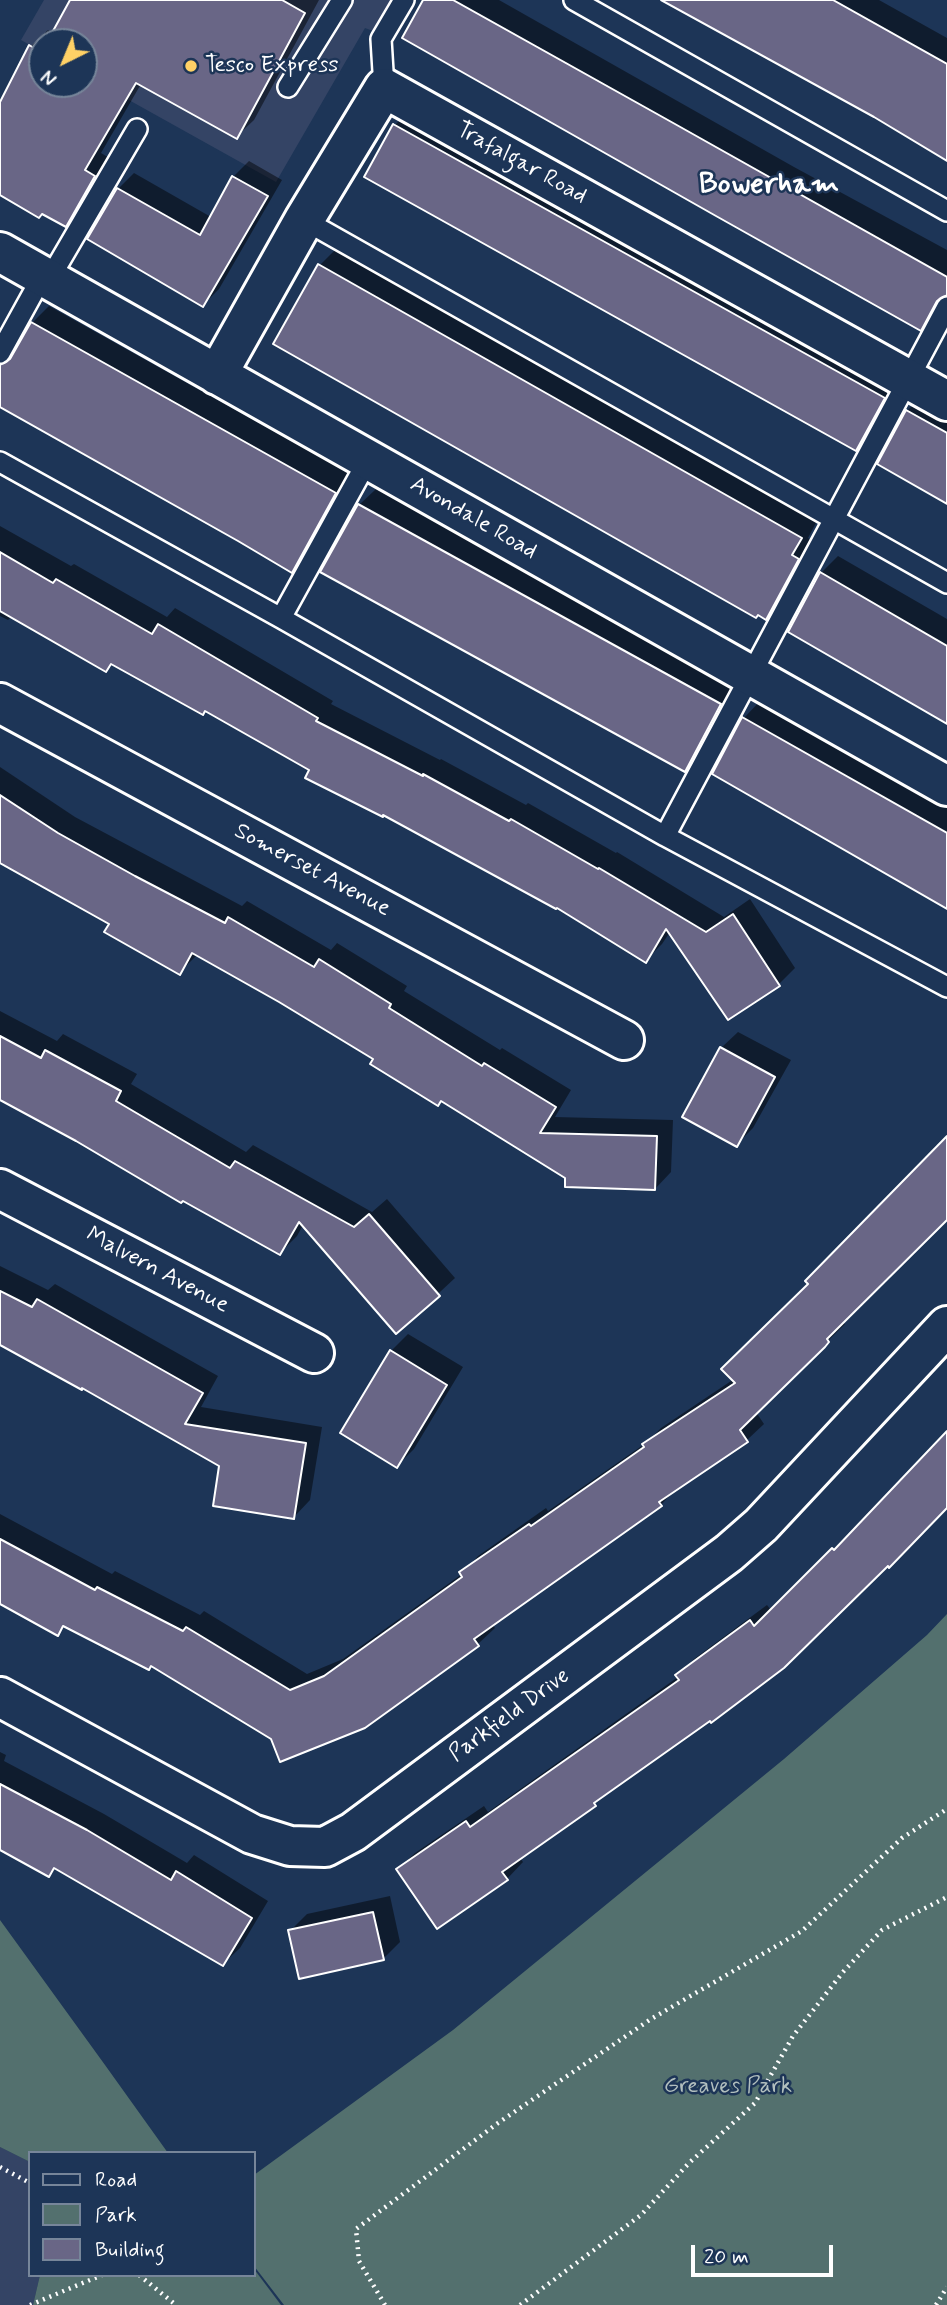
<!DOCTYPE html>
<style>
body{margin:0}
#map{position:relative;width:947px;height:2305px;overflow:hidden;background:#1d3557;font-family:Mynerve,sans-serif}
canvas{display:block}
.legend{position:absolute;left:28px;top:2151px;width:228px;height:126px;box-sizing:border-box;background:#1d3557;border:2px solid #77869a;margin:0;padding:9px 12px;list-style:none;font-size:21px;color:#fff}
.legend li{display:flex;align-items:center;gap:14px;height:35px}
.legend b{width:35px;border:2px solid #77869a}
.north{position:absolute;left:28px;top:28px;width:70px;height:70px;box-sizing:border-box;background:#1d3557;border:2px solid #77869a;border-radius:50%;rotate:223deg;font-size:19px;font-weight:700;line-height:28px;text-align:center;color:#fff}
.north::after{content:'';display:block;margin:auto;width:24px;height:32px;background:#ffd166;clip-path:polygon(50% 0,100% 100%,50% 72%,0 100%)}
.scale{position:absolute;left:691px;top:2245px;width:142px;height:32px;box-sizing:border-box;border:4px solid #fff;border-top:0;padding-left:9px;font-size:21px;line-height:24px;white-space:nowrap;color:#fff;-webkit-text-stroke:5px #1d3557;paint-order:stroke}
</style>
<div id="map">
<canvas width="947" height="2305"></canvas>
<ul class="legend">
<li><b style="height:9px;background:#1d3557"></b>Road</li>
<li><b style="height:19px;background:#53706e"></b>Park</li>
<li><b style="height:19px;background:#696686"></b>Building</li>
</ul>
<div class="north">N</div>
<div class="scale">20 m</div>
</div>
<script>
const context = document.querySelector('canvas').getContext('2d');
context.lineJoin = 'round';
function fillPath(path, color) { context.fillStyle = color; context.fill(path, 'evenodd'); }
const shape = rows => new Path2D(rows.map(r => 'M' + r).join(''));
function trace(path, color, width, dash) { context.strokeStyle = color; context.lineWidth = width; context.lineCap = dash ? 'butt' : 'round'; context.setLineDash(dash || []); context.stroke(path); }
function label(font, color, halo, rows, align = 'center') {
  context.font = font + ' Mynerve,sans-serif'; context.lineWidth = 5; context.setLineDash([]); context.textBaseline = 'middle'; context.strokeStyle = halo; context.fillStyle = color; for (const [text, x, y, turn = 0] of rows) {
    context.save(); context.translate(x, y); context.rotate((+turn || 0) * Math.PI / 180); context.textAlign = isNaN(turn) ? turn : align; if (halo) context.strokeText(text, 0, 0); context.fillText(text, 0, 0); context.restore();
  }
}
fillPath(shape([
 [44,0,390,0,373,31,365,28,276,182,84,75,84,42,42,42,42,52,21,40],
 [0,2147,30,2162,30,2275,40,2275,33,2305,0,2305]
]), '#344465');
fillPath(shape([
 [947,1614,947,2305,284,2305,254,2266,254,2175,453,2030,784,1759,927,1635],
 [0,1920,105,2065,168,2153,30,2153,30,2162,0,2147],
 [254,2269,281,2305,33,2305,40,2275,254,2275]
]), '#53706e');
fillPath(shape([
 [72,0,319,0,254,120,237,136,141,84,101,153,111,159,82,208,65,225,0,193,0,105,31,46,48,30,54,33],
 [42,42,84,42,84,84,42,84],
 [425,0,499,0,794,167,947,250,947,294,937,312,920,328],
 [665,0,879,0,947,38,947,158,875,116],
 [412,108,900,381,873,432,856,449,395,125],
 [249,161,282,180,219,289,203,305,118,189,134,173,211,217,233,177],
 [337,248,817,521,808,538,814,542,783,601,766,618,320,265],
 [49,306,352,475,308,554,291,571,0,406,0,365,16,348,32,323],
 [924,394,947,407,947,501,907,411],
 [376,489,737,687,702,753,685,770,359,505],
 [0,526,71,566,74,564,167,617,175,608,333,701,331,704,440,760,441,759,526,805,528,803,616,853,617,852,724,917,750,899,795,968,779,984,728,1018,670,932,662,944,645,961,557,906,206,709,113,663,106,670,12,616,8,620,0,616],
 [838,556,947,619,947,722,821,573],
 [760,701,947,808,947,906,744,718],
 [0,767,75,817,242,906,247,901,331,950,337,943,407,986,404,991,500,1050,502,1048,571,1090,555,1117,673,1120,671,1172,655,1189,567,1177,442,1100,438,1104,375,1058,198,954,179,973,111,923,0,857],
 [0,1011,57,1041,63,1034,137,1074,131,1084,246,1152,253,1145,372,1212,387,1199,455,1278,397,1332,303,1225,297,1236,280,1253,0,1094],
 [738,1032,791,1060,753,1128,736,1145,721,1048],
 [947,1138,947,1216,842,1321,845,1324,841,1328,756,1412,764,1424,747,1440,677,1487,661,1505,492,1624,495,1628,478,1644,272,1737,152,1664,66,1625,57,1634,0,1602,0,1514,112,1574,115,1571,200,1615,204,1611,307,1674,343,1659,462,1574,478,1556,546,1508,548,1511,646,1443,661,1428,734,1379,810,1284],
 [0,1266,48,1290,55,1284,218,1376,201,1407,322,1427,310,1500,294,1517,221,1465,83,1386,0,1343],
 [408,1334,463,1367,414,1449,397,1466,391,1351],
 [947,1435,947,1506,888,1564,710,1719,520,1858,523,1862,507,1879,398,1869,415,1853,484,1806,488,1812,678,1677,694,1659,767,1605,771,1610,850,1533,852,1534],
 [0,1752,6,1755,4,1761,104,1814,187,1863,194,1855,268,1901,240,1948,223,1964,56,1868,49,1874,0,1848],
 [390,1896,400,1942,384,1958,290,1931,307,1914]
]), '#0007');
const building = shape([
 [70,0,282,0,305,13,237,139,136,83,85,170,95,176,66,227,42,214,39,218,0,195,0,102,29,45,41,52,42,51,42,84,84,84,84,42,47,42,70,0],
 [423,0,453,0,675,124,947,277,947,295,937,301,921,331,716,216,402,38,423,0],
 [661,0,833,0,947,64,947,161,874,117,661,0],
 [393,124,885,398,856,451,364,177,393,124],
 [232,176,268,196,203,307,87,239,117,188,200,235,232,176],
 [318,264,802,538,792,555,799,559,766,620,758,615,756,618,273,344,318,264],
 [31,322,336,493,292,573,238,541,0,407,0,365,10,359,31,322],
 [906,410,947,433,947,504,877,464,906,410],
 [358,504,721,704,685,772,320,572,358,504],
 [0,552,53,583,56,579,152,634,158,624,318,718,316,721,423,776,423,774,509,821,511,819,598,869,599,868,706,932,733,914,780,986,728,1020,666,929,646,963,557,908,556,909,383,815,383,817,305,778,309,770,205,711,203,715,111,664,106,672,0,611,0,552],
 [820,572,947,646,947,724,788,632,820,572],
 [742,717,947,833,947,909,712,774,742,717],
 [0,795,58,833,135,876,225,923,228,917,314,967,319,959,391,1004,389,1008,482,1066,484,1063,556,1107,540,1133,657,1136,655,1190,565,1187,565,1178,441,1101,438,1106,370,1064,373,1059,279,1002,192,953,180,975,104,932,109,924,0,863,0,795],
 [0,1036,41,1058,45,1050,121,1091,116,1101,230,1168,235,1161,354,1227,369,1214,440,1296,396,1334,299,1222,280,1255,183,1201,181,1203,76,1141,0,1100,0,1036],
 [720,1047,775,1077,737,1147,682,1117,720,1047],
 [947,1136,947,1220,827,1339,829,1342,825,1347,740,1430,748,1442,659,1502,662,1506,474,1639,479,1646,365,1728,280,1762,271,1739,151,1666,149,1670,63,1626,58,1636,0,1604,0,1539,95,1590,97,1587,183,1631,186,1627,290,1690,324,1676,462,1577,459,1572,529,1524,531,1526,644,1447,642,1444,735,1383,721,1369,808,1284,805,1281,947,1136],
 [0,1291,32,1307,37,1299,203,1393,185,1424,306,1443,294,1519,213,1506,219,1466,82,1388,82,1390,0,1345,0,1291],
 [390,1350,447,1385,397,1468,340,1433,390,1350],
 [947,1431,947,1508,889,1568,888,1566,784,1668,711,1723,710,1721,594,1803,596,1806,502,1872,508,1880,437,1929,396,1869,466,1821,470,1827,679,1680,675,1675,750,1620,754,1626,832,1548,834,1550,947,1431],
 [0,1784,87,1830,171,1880,176,1871,252,1918,223,1966,54,1868,49,1877,0,1850,0,1784],
 [373,1912,384,1960,299,1979,288,1930,373,1912]
]);
fillPath(building, '#696686');
trace(building, '#fff', 2);
const service = shape([
 [574,0,947,211],
 [288,87,342,0],
 [384,88,381,39,404,0],
 [304,220,947,583],
 [50,278,137,129],
 [0,353,43,275],
 [0,462,281,618,665,836,947,307],
 [281,618,368,460],
 [665,836,947,987]
]);
const minor = shape([
 [0,252,947,786],
 [217,375,304,220,384,88,947,401],
 [0,703,624,1040],
 [0,1189,314,1353],
 [0,1697,252,1834,290,1846,325,1847,353,1832,729,1553,761,1525,947,1326]
]);
trace(service, '#fff', 24);
trace(minor, '#fff', 44);
trace(shape([
 [0,2167,30,2183],
 [139,2275,176,2305],
 [30,2305,102,2275],
 [385,2305,359,2261,356,2229,498,2123,651,2019,802,1931,902,1838,947,1809],
 [520,2305,641,2215,689,2163,755,2103,793,2036,843,1972,882,1930,947,1897],
 [936,2305,947,2287]
]), '#fff', 4.5, [2, 5]);
trace(service, '#1d3557', 19);
trace(minor, '#1d3557', 38);
for (const [x, y, r, color] of [
 [191,66,7,"#ffd166"]
]) { const dot = new Path2D(); dot.arc(x, y, r, 0, 2 * Math.PI); context.fillStyle = color; context.fill(dot); trace(dot, '#1d3557', 2.5); }
label('23px', '#fff', '#1d3557', [
 ["Tesco Express",205,66]
], 'left');
label('23px', '#fff', '#1d3557', [
 ["Trafalgar Road",521,164,29],
 ["Avondale Road",473,519,30],
 ["Somerset Avenue",312,871,28],
 ["Malvern Avenue",157,1271,28],
 ["Parkfield Drive",510,1716,-36]
]);
label('23px', '#b2bfbe', '#1d3557', [
 ["Greaves Park",728,2087]
]);
label('bold 30px', '#fff', '#1d3557', [
 ["Bowerham",769,186]
]);
</script>
